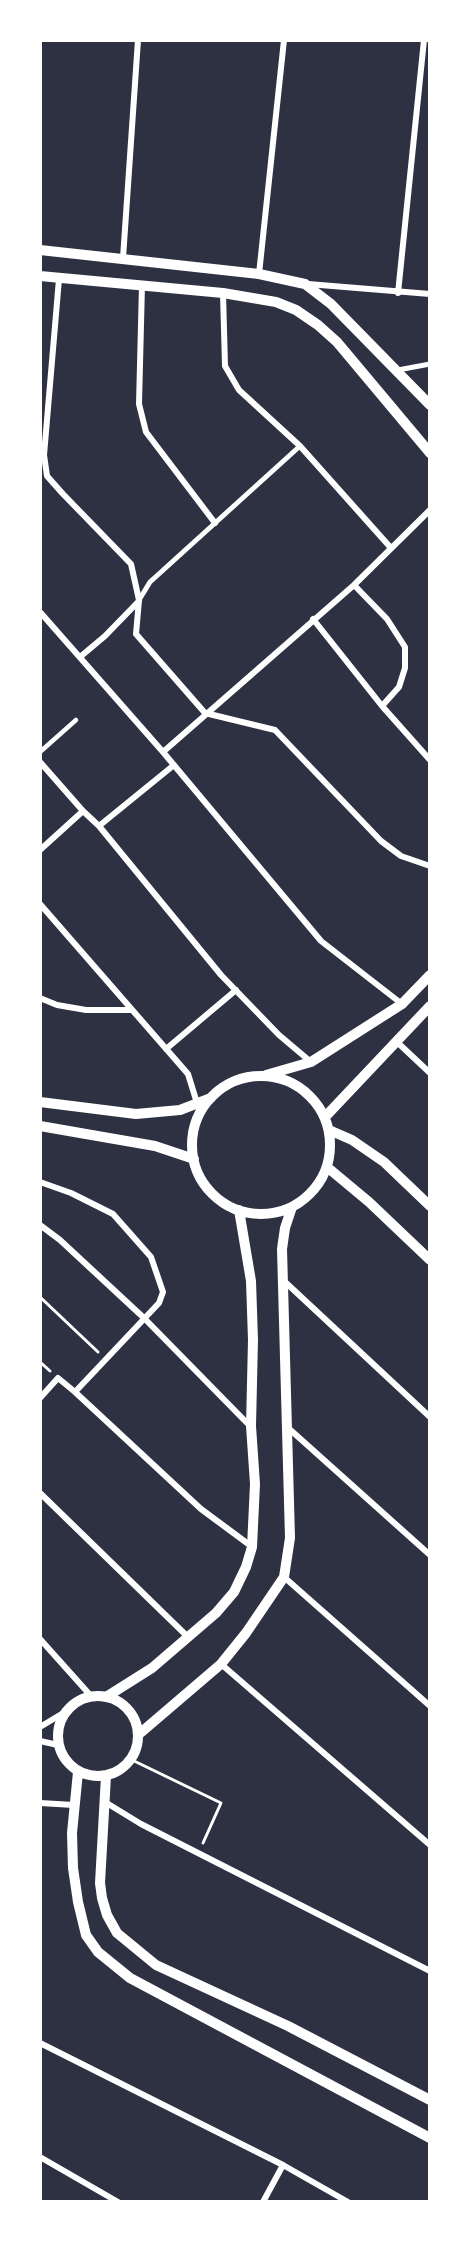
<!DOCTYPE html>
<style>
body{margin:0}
#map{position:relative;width:470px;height:2242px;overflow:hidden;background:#2d3142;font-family:"Varela Round",sans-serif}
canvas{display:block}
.frame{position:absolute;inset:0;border:42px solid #fff;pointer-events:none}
</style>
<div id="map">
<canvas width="470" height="2242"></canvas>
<div class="frame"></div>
</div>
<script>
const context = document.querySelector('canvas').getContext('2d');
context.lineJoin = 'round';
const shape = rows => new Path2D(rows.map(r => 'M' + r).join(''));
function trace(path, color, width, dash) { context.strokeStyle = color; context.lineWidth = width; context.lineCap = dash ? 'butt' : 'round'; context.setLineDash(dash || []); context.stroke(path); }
trace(shape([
 [40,1297,98,1352],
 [40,1362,50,1371],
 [130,1759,221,1803,203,1843]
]), '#fff', 3);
trace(shape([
 [40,752,76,720]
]), '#fff', 4.5);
trace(shape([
 [398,370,430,364],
 [139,600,150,582,300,446]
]), '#fff', 5);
trace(shape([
 [123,258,138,40],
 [259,274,284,40],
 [59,279,44,455,47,476,63,494,131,564,139,600,136,634,205,713,275,730,381,841,401,856,430,866],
 [308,284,430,294],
 [142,285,139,404,146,432,215,523],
 [223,293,225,366,239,390,300,446,391,548],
 [398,293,424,40],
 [354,585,387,619,405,647,405,668,399,687,382,706],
 [40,612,163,752,321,941,402,1004],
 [313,619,382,706,430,760],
 [80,657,105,636,139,601],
 [163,752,354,585,430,510],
 [40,762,83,811,99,826,221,975,279,1035,311,1062],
 [99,826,174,765],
 [40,850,83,811],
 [40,904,188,1074,197,1103],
 [40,998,57,1005,86,1010,131,1010],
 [397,1042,430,1073],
 [166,1049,236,990],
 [40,1182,71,1193,113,1214,151,1257,163,1292,159,1303,75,1392],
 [40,1225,60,1240,144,1318,250,1426],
 [283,1280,430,1417],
 [40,1398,58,1378,75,1392,201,1509,251,1546],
 [286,1426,430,1555],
 [40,1493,188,1637],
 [284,1577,430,1706],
 [40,1639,91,1696],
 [221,1664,430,1845],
 [40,1727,65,1712],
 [40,1741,58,1745],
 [105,1802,141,1824,430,1971],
 [40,1803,74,1805],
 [40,2043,283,2165,348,2202],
 [40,2157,118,2202],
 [263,2202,283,2165]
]), '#fff', 6);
trace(shape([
 [40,250,259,274,305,284,331,304,430,405],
 [40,276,223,293,276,302,296,310,318,325,337,342,430,453],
 [266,1075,311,1062,402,1004,430,975],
 '192 1145a69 69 0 1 1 138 0a69 69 0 1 1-138 0Z',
 [40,1102,136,1114,180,1110,211,1098],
 [325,1117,430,1006],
 [40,1126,155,1146,194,1159],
 [329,1130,352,1140,384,1162,430,1206],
 [327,1167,369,1202,430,1260],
 '58 1736a40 40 0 1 1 80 0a40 40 0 1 1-80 0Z',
 [106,1697,152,1668,216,1613,234,1592,246,1567,252,1547,255,1484,251,1426,253,1340,251,1281,239,1210],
 [138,1735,221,1664,246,1633,284,1577,290,1538,282,1249,285,1228,292,1207],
 [78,1772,72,1833,73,1868,78,1902,86,1935,98,1952,130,1978,430,2138],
 [106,1776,100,1883,102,1898,107,1915,117,1933,156,1965,288,2026,430,2100]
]), '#fff', 10);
</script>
